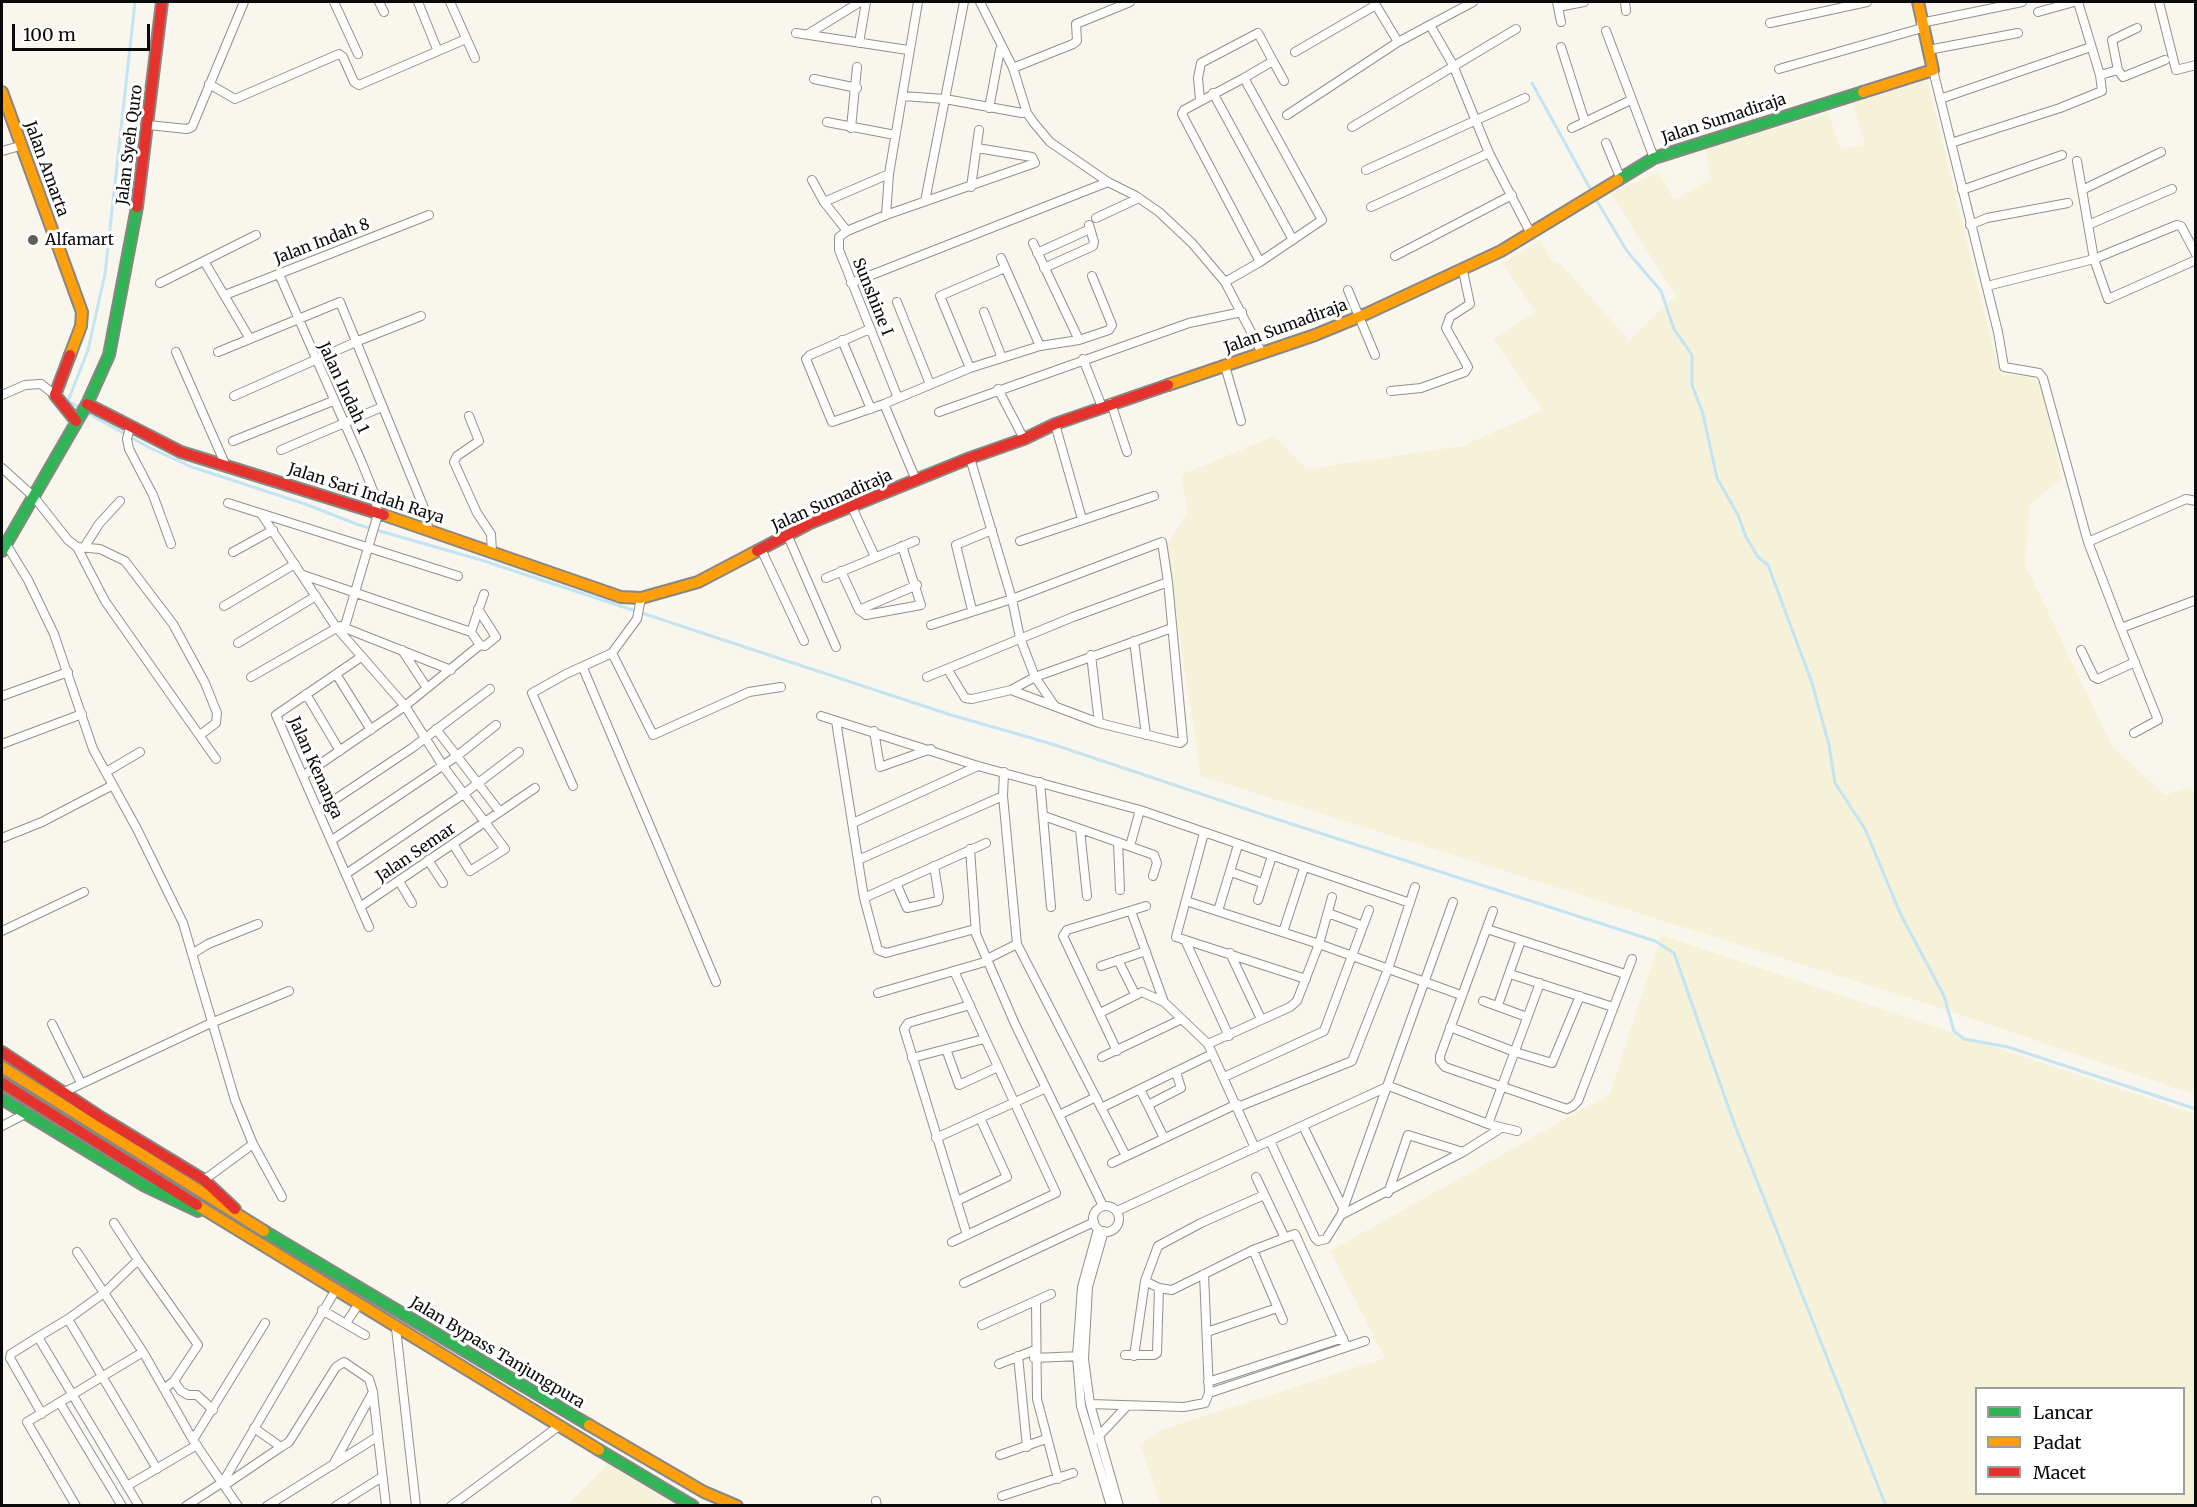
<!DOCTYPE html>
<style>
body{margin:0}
#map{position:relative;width:2197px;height:1507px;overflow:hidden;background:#f9f6ed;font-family:Merriweather,serif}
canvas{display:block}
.frame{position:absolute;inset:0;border:3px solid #0a0a0a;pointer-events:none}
.legend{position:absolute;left:1975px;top:1387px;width:210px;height:108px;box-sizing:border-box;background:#fff;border:2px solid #9d9d9d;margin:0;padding:8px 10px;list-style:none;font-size:18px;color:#0a0a0a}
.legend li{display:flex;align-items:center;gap:12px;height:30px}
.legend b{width:30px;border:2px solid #9d9d9d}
.scale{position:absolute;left:12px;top:24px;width:138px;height:27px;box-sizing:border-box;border:3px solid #0a0a0a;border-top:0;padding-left:8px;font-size:18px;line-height:21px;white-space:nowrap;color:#0a0a0a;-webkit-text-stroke:4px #fff;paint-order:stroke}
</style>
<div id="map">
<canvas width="2197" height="1507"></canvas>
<div class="frame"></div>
<ul class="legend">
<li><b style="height:8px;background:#30b455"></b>Lancar</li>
<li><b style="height:8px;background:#ff9f0a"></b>Padat</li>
<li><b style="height:8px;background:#e5322d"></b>Macet</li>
</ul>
<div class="scale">100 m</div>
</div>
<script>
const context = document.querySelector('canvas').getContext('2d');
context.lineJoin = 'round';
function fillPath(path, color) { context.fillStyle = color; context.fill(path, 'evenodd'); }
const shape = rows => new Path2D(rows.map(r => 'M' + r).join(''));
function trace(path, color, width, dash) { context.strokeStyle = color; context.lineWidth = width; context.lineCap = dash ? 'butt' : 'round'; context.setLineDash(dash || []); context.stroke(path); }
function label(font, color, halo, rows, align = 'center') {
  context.font = font + ' Merriweather,serif'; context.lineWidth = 6; context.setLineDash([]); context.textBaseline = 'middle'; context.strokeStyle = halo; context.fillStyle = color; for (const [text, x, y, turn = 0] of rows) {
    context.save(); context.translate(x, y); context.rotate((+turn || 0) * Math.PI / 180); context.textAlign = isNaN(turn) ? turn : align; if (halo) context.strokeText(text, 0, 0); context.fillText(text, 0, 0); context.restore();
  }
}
fillPath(shape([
 [1927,80,1996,360,2003,374,2030,376,2043,385,2062,479,2030,504,2025,564,2112,746,2165,795,2189,787,2195,792,2195,1095,1947,1010,1201,776,1166,547,1188,512,1181,475,1275,436,1306,469,1463,446,1543,410,1493,339,1536,312,1502,263,1540,240,1552,261,1561,264,1629,340,1676,296,1610,193,1659,172,1674,200,1711,179,1705,149,1828,113,1840,149,1865,144,1853,103],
 [1661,935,2195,1114,2195,1505,1161,1505,1140,1445,1161,1430,1385,1358,1330,1251,1610,1094],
 [1976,1388,2184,1388,2184,1494,1976,1494],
 [608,1464,676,1505,567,1505]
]), '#f6f2d9');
trace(shape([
 [1532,83,1592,192],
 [1595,198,1627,251,1661,291,1674,329,1692,355,1692,385,1703,414,1717,478,1738,515,1746,537,1758,557,1768,565,1812,683,1829,745,1835,783,1865,829,1901,915,1944,996,1954,1031,1964,1039,2008,1047,2196,1109],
 [80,408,68,401,88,350,105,274,135,2],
 [86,412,148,447,192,467,305,504,359,525,481,560,951,715,1052,744,1267,816,1655,941,1674,953,1734,1123,1886,1506]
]), '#c3e4f3', 3);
const street = shape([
 [334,2,358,54],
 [379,2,384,12],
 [418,2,437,49],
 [450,2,475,58],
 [980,2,1013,68,1027,113,1034,123,1050,142,1108,182,1136,196,1159,212,1192,243,1225,282,1262,353],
 [1374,2,1398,42],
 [1557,2,1561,22],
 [1625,2,1626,11],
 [2159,2,2176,70,2196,65],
 [1558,7,1584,2],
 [2038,12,2074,2],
 [1770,23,1867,2],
 [1921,23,2022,2],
 [1430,25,1453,65,1489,153,1530,232],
 [1606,31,1654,158],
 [796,33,908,50],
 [808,34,860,2],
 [859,43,866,2],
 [1561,47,1585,122],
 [1928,50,2018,33],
 [1295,52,1376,5],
 [1273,61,1284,81],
 [1013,68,1073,44,1077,41,1076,24,1130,2],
 [1779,69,1922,28],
 [1933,70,1998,332,2004,367,2039,373,2043,378,2088,542,2121,628,2196,600],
 [2118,70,2112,40,2137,28],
 [2100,75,2118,70,2123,77,2165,60],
 [814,79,857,88],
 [209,84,235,99,339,54,343,57,354,82,359,85,466,39],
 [1213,93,1293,240],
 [902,96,945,99,1022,113],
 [1940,99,2091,47],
 [1200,100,1198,78,1201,63,1258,33,1273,61,1244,78],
 [989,108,1000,50],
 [1287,115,1398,42,1473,2],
 [827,122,895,135],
 [148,125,187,129,192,127,244,2],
 [1352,127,1516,29],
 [851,128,857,67],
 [1572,128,1631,100],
 [1606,143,1620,177],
 [1951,143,2060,108,2102,91,2100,75,2078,2],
 [2,151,20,146],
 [2077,161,2094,259,2108,299,2196,260],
 [1366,170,1525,98],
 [812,180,824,202,847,231],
 [971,187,979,130],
 [1962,190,2062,155],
 [2082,190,2161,152],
 [925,201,964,2],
 [824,202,889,174],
 [1371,207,1489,153],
 [886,215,889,174,918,2],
 [1096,218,1139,198],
 [1970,225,1987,218,2068,203],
 [2088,225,2172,189],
 [1033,243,1079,340],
 [1037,253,1090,229],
 [1395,256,1512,195],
 [1001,258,1040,346],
 [204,261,250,339],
 [1044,268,1093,246,1094,242,1089,225],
 [279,274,362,463,374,493,378,514,345,626],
 [1225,282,1260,262,1322,220,1244,78,1184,110,1182,114,1260,262],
 [160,283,256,235],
 [851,283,1108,182],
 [1987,286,2094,259,2177,225,2181,226,2196,254],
 [1348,290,1375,355],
 [225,295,429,215],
 [897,302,930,384],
 [984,312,1002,358],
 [870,329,810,355,806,359,832,422,884,404,970,368,1040,346,1079,340,1109,330,1112,325,1092,276],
 [842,340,871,409],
 [176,352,226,466],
 [218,352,340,302,426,513,428,529],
 [1083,359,1102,407],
 [1225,366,1241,421],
 [970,368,940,296,1005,268],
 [998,389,1024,439],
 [1391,391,1421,388,1465,372,1468,367,1446,328,1450,317,1470,304,1463,271],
 [2,395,25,385,41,384,55,395],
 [234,396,358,341,421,316],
 [898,398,839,250,839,237,847,231,886,215,1035,163,1032,157,977,148],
 [1111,403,1127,452],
 [884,404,916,480],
 [939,412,1189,323,1242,312],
 [469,416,479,441,457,456,454,462,477,513,491,534,492,552],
 [1055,424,1082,519],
 [130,427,127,439,129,449,153,495,171,544],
 [233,441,333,401],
 [281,450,382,407],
 [970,458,1012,599,1020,638,1035,677,1054,705],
 [2,468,34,497,68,540,77,547,105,601,216,759],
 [228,503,458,576],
 [852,507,875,557],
 [262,515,336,627,405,706,443,766,505,849,470,871,453,844],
 [787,534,836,647],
 [1020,541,1154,496],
 [2088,542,2186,499,2196,501],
 [6,544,28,580,54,634,93,749,137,829,183,923,235,1100,253,1144,282,1197],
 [85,546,99,524,120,501],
 [77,547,100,549,125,561,173,624,205,683,217,713,216,723,200,735],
 [761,549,804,641],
 [233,552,273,530],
 [841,571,859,610,866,615,921,605,902,546],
 [303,575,471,632,480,645,405,706,304,775],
 [826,578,915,541],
 [224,606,295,564],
 [478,609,496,637,485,646,480,645],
 [859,610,917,585],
 [972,610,956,545,992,530],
 [931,625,1012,599,1162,542,1168,582,1183,741,1180,743,1099,723,1011,690],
 [2121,628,2158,720,2134,733],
 [471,632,484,594],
 [1134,641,1146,735],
 [238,643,316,596],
 [402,650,427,688],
 [2081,650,2094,677,2098,679,2135,662],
 [612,653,637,619,641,598],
 [1091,655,1099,723],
 [361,657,276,715,369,927],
 [583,668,716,982],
 [948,670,965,698,972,699,1011,690,1035,677,1172,628],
 [336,674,371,730],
 [251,677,340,626,451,670],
 [927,677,1073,617,1168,582],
 [306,694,340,751],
 [2,696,68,672],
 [821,716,978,766,1140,810,1410,903],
 [836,721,864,898,878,950,886,953,975,929],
 [436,729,500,812],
 [874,731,880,767,931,749],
 [2,744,82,714],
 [106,772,140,752],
 [1004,772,1003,796,1017,944,1126,1156],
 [1040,782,1051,907],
 [573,786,532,693,566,674,612,653,653,735,749,692,781,687],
 [319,810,412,748,490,689],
 [1044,816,1154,855,1157,863,1153,876],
 [853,823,978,766],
 [1080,830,1087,896],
 [1204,833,1176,937,1306,979],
 [2,838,42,822,113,785],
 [332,840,457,756,496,725],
 [1118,842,1120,890],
 [1130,846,1140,810],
 [970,849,976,934,1015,1024,1103,1206],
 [428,860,443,883],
 [858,860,1003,796],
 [1231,872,1262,883],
 [346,874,465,793,519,752],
 [399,881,412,903],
 [896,883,907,908,938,901,939,897,934,866],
 [864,898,986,843],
 [1258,900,1272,856],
 [1186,901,1319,944,1461,995],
 [360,907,535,788],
 [1131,911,1164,1002],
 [1218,911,1238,845],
 [1493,911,1440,1056,1440,1061,1445,1067,1567,1109,1573,1106,1578,1101,1632,959],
 [1328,913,1363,926],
 [1487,929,1625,974],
 [2,931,84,892],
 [1283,932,1304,868],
 [1185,940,1229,1036],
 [1230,953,1261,1019],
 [192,954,208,944,258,924],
 [987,959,1017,944],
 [1118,960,1135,994],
 [1101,966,1146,951],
 [1510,974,1613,1007],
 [878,993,988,961],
 [1483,1001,1527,1017],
 [1498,1005,1521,940],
 [1100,1013,1142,992,1164,1002,1208,1044,1255,1148],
 [52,1024,81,1083],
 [1450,1027,1515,1052,1552,1063,1580,996],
 [1208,1044,1290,1007,1297,1001,1319,944,1332,897],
 [946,1049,959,1085,998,1067],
 [1117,1051,1063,936,1067,930,1146,906],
 [1102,1057,1182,1019],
 [912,1058,984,1039],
 [1224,1077,1324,1031,1369,910],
 [1140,1089,1164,1138],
 [64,1092,211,1023,289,991],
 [1148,1105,1181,1088,1176,1072],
 [1238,1107,1352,1061,1388,969,1415,887],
 [1101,1108,1212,1054],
 [1059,1115,1096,1097],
 [1488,1124,1540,983],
 [2,1126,25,1114],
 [1303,1126,1343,1208],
 [936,1138,1046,1088],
 [1270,1141,1315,1238,1318,1241,1326,1239,1341,1215,1453,902],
 [1112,1163,1237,1104],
 [1256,1177,1284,1236],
 [204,1180,253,1144],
 [1388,1193,1408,1135,1463,1152],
 [957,1201,1007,1177,980,1118],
 '1093 1219a13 13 0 1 1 26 0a13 13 0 1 1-26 0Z',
 [1117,1211,1389,1086,1488,1124,1517,1131],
 [1341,1215,1463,1152,1501,1128],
 [114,1223,138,1260],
 [1098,1229,1082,1287,1077,1356,1081,1406,1111,1506],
 [1104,1231,1088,1287,1084,1359,1090,1404,1119,1506],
 [967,1235,904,1029,908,1023,970,1005],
 [952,1242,1056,1193,954,971],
 [1253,1250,1283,1320],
 [77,1252,143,1352,193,1440,238,1506],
 [1145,1281,1159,1288,1172,1290,1253,1250,1295,1234,1346,1346],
 [964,1283,1094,1222],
 [1036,1301,1037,1399,1058,1479],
 [322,1310,365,1335],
 [346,1323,358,1305],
 [982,1325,1051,1294],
 [396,1328,416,1506],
 [1207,1332,1277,1308],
 [38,1337,68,1319],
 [1125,1355,1154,1355,1157,1353,1159,1288],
 [1018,1356,1027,1447],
 [1134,1356,1145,1281,1158,1246,1201,1223,1264,1195],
 [1034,1358,1080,1356],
 [999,1364,1035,1350],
 [174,1381,181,1391,188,1395,197,1395,213,1410],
 [1208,1382,1343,1338],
 [373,1393,386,1506],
 [1209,1393,1365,1341],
 [60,1403,122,1506],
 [1090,1404,1184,1407,1205,1403,1209,1393,1204,1274],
 [42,1414,10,1358,11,1354,38,1337,139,1506],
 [254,1428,281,1447,289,1442,336,1367,344,1362,369,1379,373,1392,333,1465],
 [1096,1439,1126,1407],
 [193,1440,265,1323],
 [1000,1455,1046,1439],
 [157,1469,68,1319,104,1293,138,1260,198,1345,174,1381,164,1389],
 [225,1485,281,1447],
 [127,1486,197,1445],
 [1002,1496,1073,1473],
 [876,1501,877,1506],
 [76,1506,27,1422,143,1352],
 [186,1506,223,1482,335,1291],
 [267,1506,377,1437],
 [336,1506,382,1477],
 [451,1506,559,1426]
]);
const fast = shape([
 [1618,180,1654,158,1863,92],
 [2,551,87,404,109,355,137,207],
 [2,1099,145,1186,198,1211],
 [264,1231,589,1425],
 [599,1450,693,1506]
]);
const slow = shape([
 [2,92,82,312,81,326,70,355],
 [1863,92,1933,70,1918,2],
 [1168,385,1315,335,1366,314,1501,251,1618,180],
 [384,515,621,597,641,598,698,582,757,551],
 [2,1067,264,1231],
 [197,1205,599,1450],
 [589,1425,704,1492,737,1506]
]);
const jam = shape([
 [137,207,162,2],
 [70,355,55,395,76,421],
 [87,404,181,452,384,515],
 [757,551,810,523,970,458,1024,439,1055,424,1168,385],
 [2,1052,102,1118,204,1180,235,1209],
 [2,1083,197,1205]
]);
trace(street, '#92908c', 10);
trace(fast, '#888783', 14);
trace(slow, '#888783', 14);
trace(jam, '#888783', 14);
trace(street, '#fefefc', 8);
trace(fast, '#30b455', 10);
trace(slow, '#ff9f0a', 10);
trace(jam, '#e5322d', 10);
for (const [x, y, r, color] of [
 [33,240,6,"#5e5d59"]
]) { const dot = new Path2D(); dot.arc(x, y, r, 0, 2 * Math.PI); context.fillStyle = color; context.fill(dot); trace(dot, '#fff', 2); }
label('16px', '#0a0a0a', '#fff', [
 ["Jalan Sumadiraja",1724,119,-18],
 ["Jalan Syeh Quro",130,145,-83],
 ["Jalan Amarta",46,169,70],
 ["Jalan Indah 8",322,242,-21],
 ["Sunshine I",872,297,68],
 ["Jalan Sumadiraja",1286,327,-20],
 ["Jalan Indah 1",343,388,65],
 ["Jalan Sari Indah Raya",366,494,18],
 ["Jalan Sumadiraja",832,501,-24],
 ["Jalan Kenanga",315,768,66],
 ["Jalan Semar",416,853,-34],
 ["Jalan Bypass Tanjungpura",497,1353,31]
]);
label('16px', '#0a0a0a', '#fff', [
 ["Alfamart",45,240]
], 'left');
</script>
